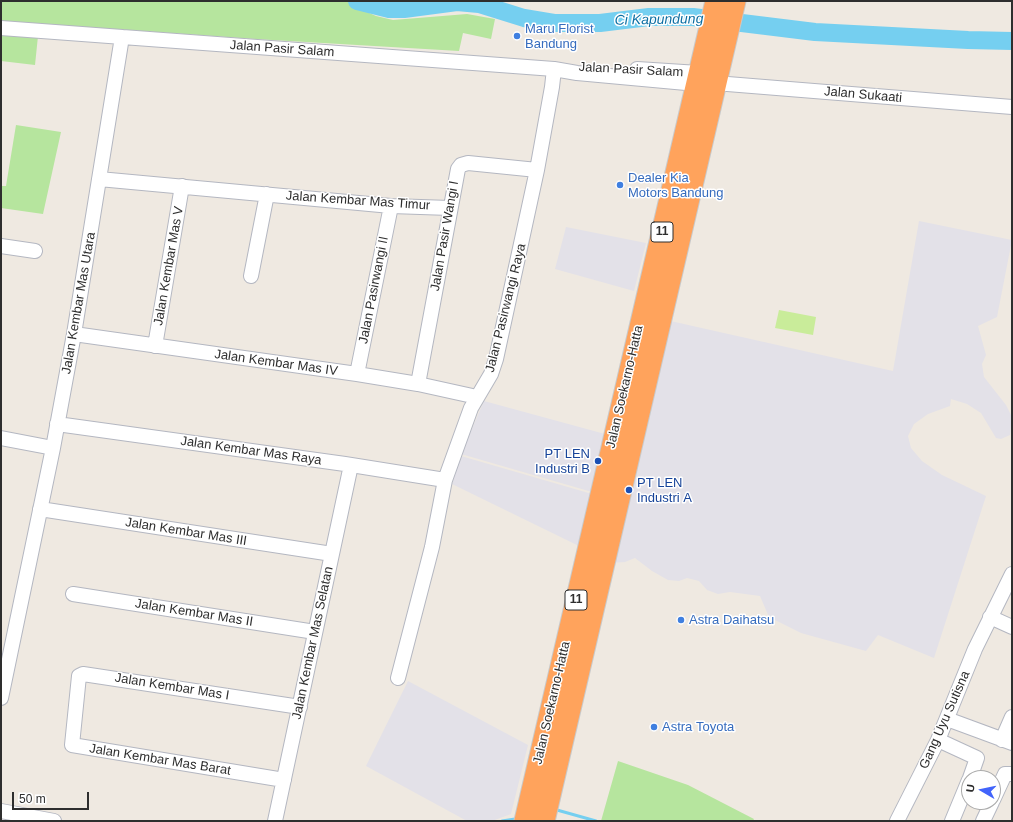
<!DOCTYPE html>
<style>
body{margin:0}
#map{position:relative;width:1013px;height:822px;overflow:hidden;background:#efe9e1;font-family:Arial,sans-serif}
canvas{display:block}
.frame{position:absolute;inset:0;border:2px solid #2e2e2e;pointer-events:none}
.north{position:absolute;left:961px;top:770px;width:40px;height:40px;box-sizing:border-box;background:#fff;border:1px solid #ababab;border-radius:50%;rotate:279deg;font-size:11px;font-weight:700;line-height:16px;text-align:center;color:#2e2e2e}
.north::after{content:'';display:block;margin:auto;width:14px;height:18px;background:#4264fb;clip-path:polygon(50% 0,100% 100%,50% 72%,0 100%)}
.scale{position:absolute;left:12px;top:792px;width:77px;height:18px;box-sizing:border-box;border:2px solid #2e2e2e;border-top:0;padding-left:5px;font-size:12px;line-height:14px;white-space:nowrap;color:#2e2e2e;-webkit-text-stroke:3px #fff;paint-order:stroke}
</style>
<div id="map">
<canvas width="1013" height="822"></canvas>
<div class="frame"></div>
<div class="north">U</div>
<div class="scale">50 m</div>
</div>
<script>
const context = document.querySelector('canvas').getContext('2d');
context.lineJoin = 'round';
function fillPath(path, color) { context.fillStyle = color; context.fill(path, 'evenodd'); }
const shape = rows => new Path2D(rows.map(r => 'M' + r).join(''));
function trace(path, color, width, dash) { context.strokeStyle = color; context.lineWidth = width; context.lineCap = dash ? 'butt' : 'round'; context.setLineDash(dash || []); context.stroke(path); }
function label(font, color, halo, rows, align = 'center') {
  context.font = font + ' Arial,sans-serif'; context.lineWidth = 3; context.setLineDash([]); context.textBaseline = 'middle'; context.strokeStyle = halo; context.fillStyle = color; for (const [text, x, y, turn = 0] of rows) {
    context.save(); context.translate(x, y); context.rotate((+turn || 0) * Math.PI / 180); context.textAlign = isNaN(turn) ? turn : align; if (halo) context.strokeText(text, 0, 0); context.fillText(text, 0, 0); context.restore();
  }
}
fillPath(shape([
 [919,221,1012,240,997,317,978,326,986,355,982,364,984,377,1006,405,1012,417,1010,435,1001,439,996,438,981,413,967,404,951,399,950,406,928,414,914,424,908,436,911,448,922,461,942,475,986,496,934,658,878,635,866,651,801,633,769,617,760,596,730,592,718,594,707,590,699,581,687,578,679,581,668,580,652,571,635,558,625,562,610,563,666,320,893,371],
 [566,227,646,243,634,291,555,269],
 [484,401,605,434,592,492,461,454],
 [461,456,592,494,581,547,452,484],
 [408,681,528,745,511,814,492,821,467,821,366,766]
]), '#e3e1e8');
fillPath(shape([
 [1,1,368,1,367,12,376,16,393,20,467,14,495,19,491,39,463,33,459,51,255,39,1,21],
 [1,34,38,36,35,65,1,61],
 [16,125,61,132,43,214,1,208,1,186,6,186],
 [618,761,688,785,754,819,753,821,601,821]
]), '#b6e59e');
fillPath(shape([
 [779,310,816,317,813,335,775,328]
]), '#c9ec9a');
trace(shape([
 [557,810,596,821],
 [502,821,515,819]
]), '#75cff0', 3);
trace(shape([
 [357,1,389,9,404,9,457,2,479,4,524,18,554,23,600,23,649,17,693,17,815,32,968,40,1012,41]
]), '#75cff0', 18);
const minor = shape([
 [1,28,554,69,577,73,697,84],
 [637,69,699,73],
 [715,83,1012,107],
 [99,179,391,206,450,208],
 [1,246,35,251],
 [251,276,267,194],
 [74,334,357,374,418,384,477,397],
 [155,346,182,186],
 [357,374,391,206],
 [418,384,458,169,461,165,468,163,537,170],
 [57,424,345,464,445,480],
 [1,438,53,448],
 [40,509,332,554],
 [73,594,315,632],
 [990,617,1012,627],
 [398,678,432,547,445,480,471,408,491,374,496,359,537,170,552,87,554,69],
 [1,698,53,448,74,334,122,37],
 [947,719,1012,743],
 [938,740,977,758,970,778],
 [1002,740,1012,717],
 [284,780,72,745,79,676,83,674,300,707],
 [993,800,1005,774,1012,774],
 [1,811,54,821],
 [275,821,351,465],
 [897,821,938,740,975,649,1012,574],
 [952,821,969,780],
 [983,821,992,802]
]);
const highway = shape([
 [525,821,716,1],
 [544,821,735,1]
]);
trace(minor, '#b4b7c1', 16);
trace(highway, '#c9c9c9', 23);
trace(minor, '#fff', 14);
trace(highway, '#ffa35c', 21);
for (const [x, y, r, color] of [
 [517,36,4,"#3f7fe0"],
 [620,185,4,"#3f7fe0"],
 [598,461,4,"#1a4fb4"],
 [629,490,4,"#1a4fb4"],
 [681,620,4,"#3f7fe0"],
 [654,727,4,"#3f7fe0"]
]) { const dot = new Path2D(); dot.arc(x, y, r, 0, 2 * Math.PI); context.fillStyle = color; context.fill(dot); trace(dot, '#fff', 1.5); }
for (const [x, y, w] of [
 [662,232,22],
 [576,600,22]
]) { const box = new Path2D(); box.roundRect(x - w / 2, y - 10, w, 20, 3); context.fillStyle = '#fff'; context.fill(box); trace(box, '#2e2e2e', 1); }
label('bold 12px', '#2e2e2e', null, [
 ["11",662,232],
 ["11",576,600]
]);
label('13px', '#366cbe', '#fff', [
 ["Maru Florist",525,29],
 ["Bandung",525,44],
 ["Dealer Kia",628,178],
 ["Motors Bandung",628,193],
 ["Astra Daihatsu",689,620],
 ["Astra Toyota",662,727]
], 'left');
label('13px', '#2e2e2e', '#fff', [
 ["Jalan Pasir Salam",282,49,4],
 ["Jalan Pasir Salam",631,70,3],
 ["Jalan Sukaati",863,95,5],
 ["Jalan Kembar Mas Timur",358,201,4],
 ["Jalan Pasir Wangi I",445,236,-80],
 ["Jalan Kembar Mas V",169,266,-80],
 ["Jalan Pasirwangi II",374,290,-79],
 ["Jalan Kembar Mas Utara",79,303,-80],
 ["Jalan Pasirwangi Raya",506,308,-76],
 ["Jalan Kembar Mas IV",276,363,8],
 ["Jalan Soekarno-Hatta",625,387,-77],
 ["Jalan Kembar Mas Raya",251,451,8],
 ["Jalan Kembar Mas III",186,532,9],
 ["Jalan Kembar Mas II",194,613,9],
 ["Jalan Kembar Mas Selatan",313,643,-78],
 ["Jalan Kembar Mas I",172,687,9],
 ["Jalan Soekarno-Hatta",552,703,-77],
 ["Gang Uyu Sutisna",945,720,-66],
 ["Jalan Kembar Mas Barat",160,760,9]
]);
label('13px', '#164399', '#fff', [
 ["PT LEN",590,454],
 ["Industri B",590,469],
 ["PT LEN",637,483,"left"],
 ["Industri A",637,498,"left"]
], 'right');
label('italic 14px', '#0d6fa3', '#fff', [
 ["Ci Kapundung",659,20,-1]
]);
</script>
